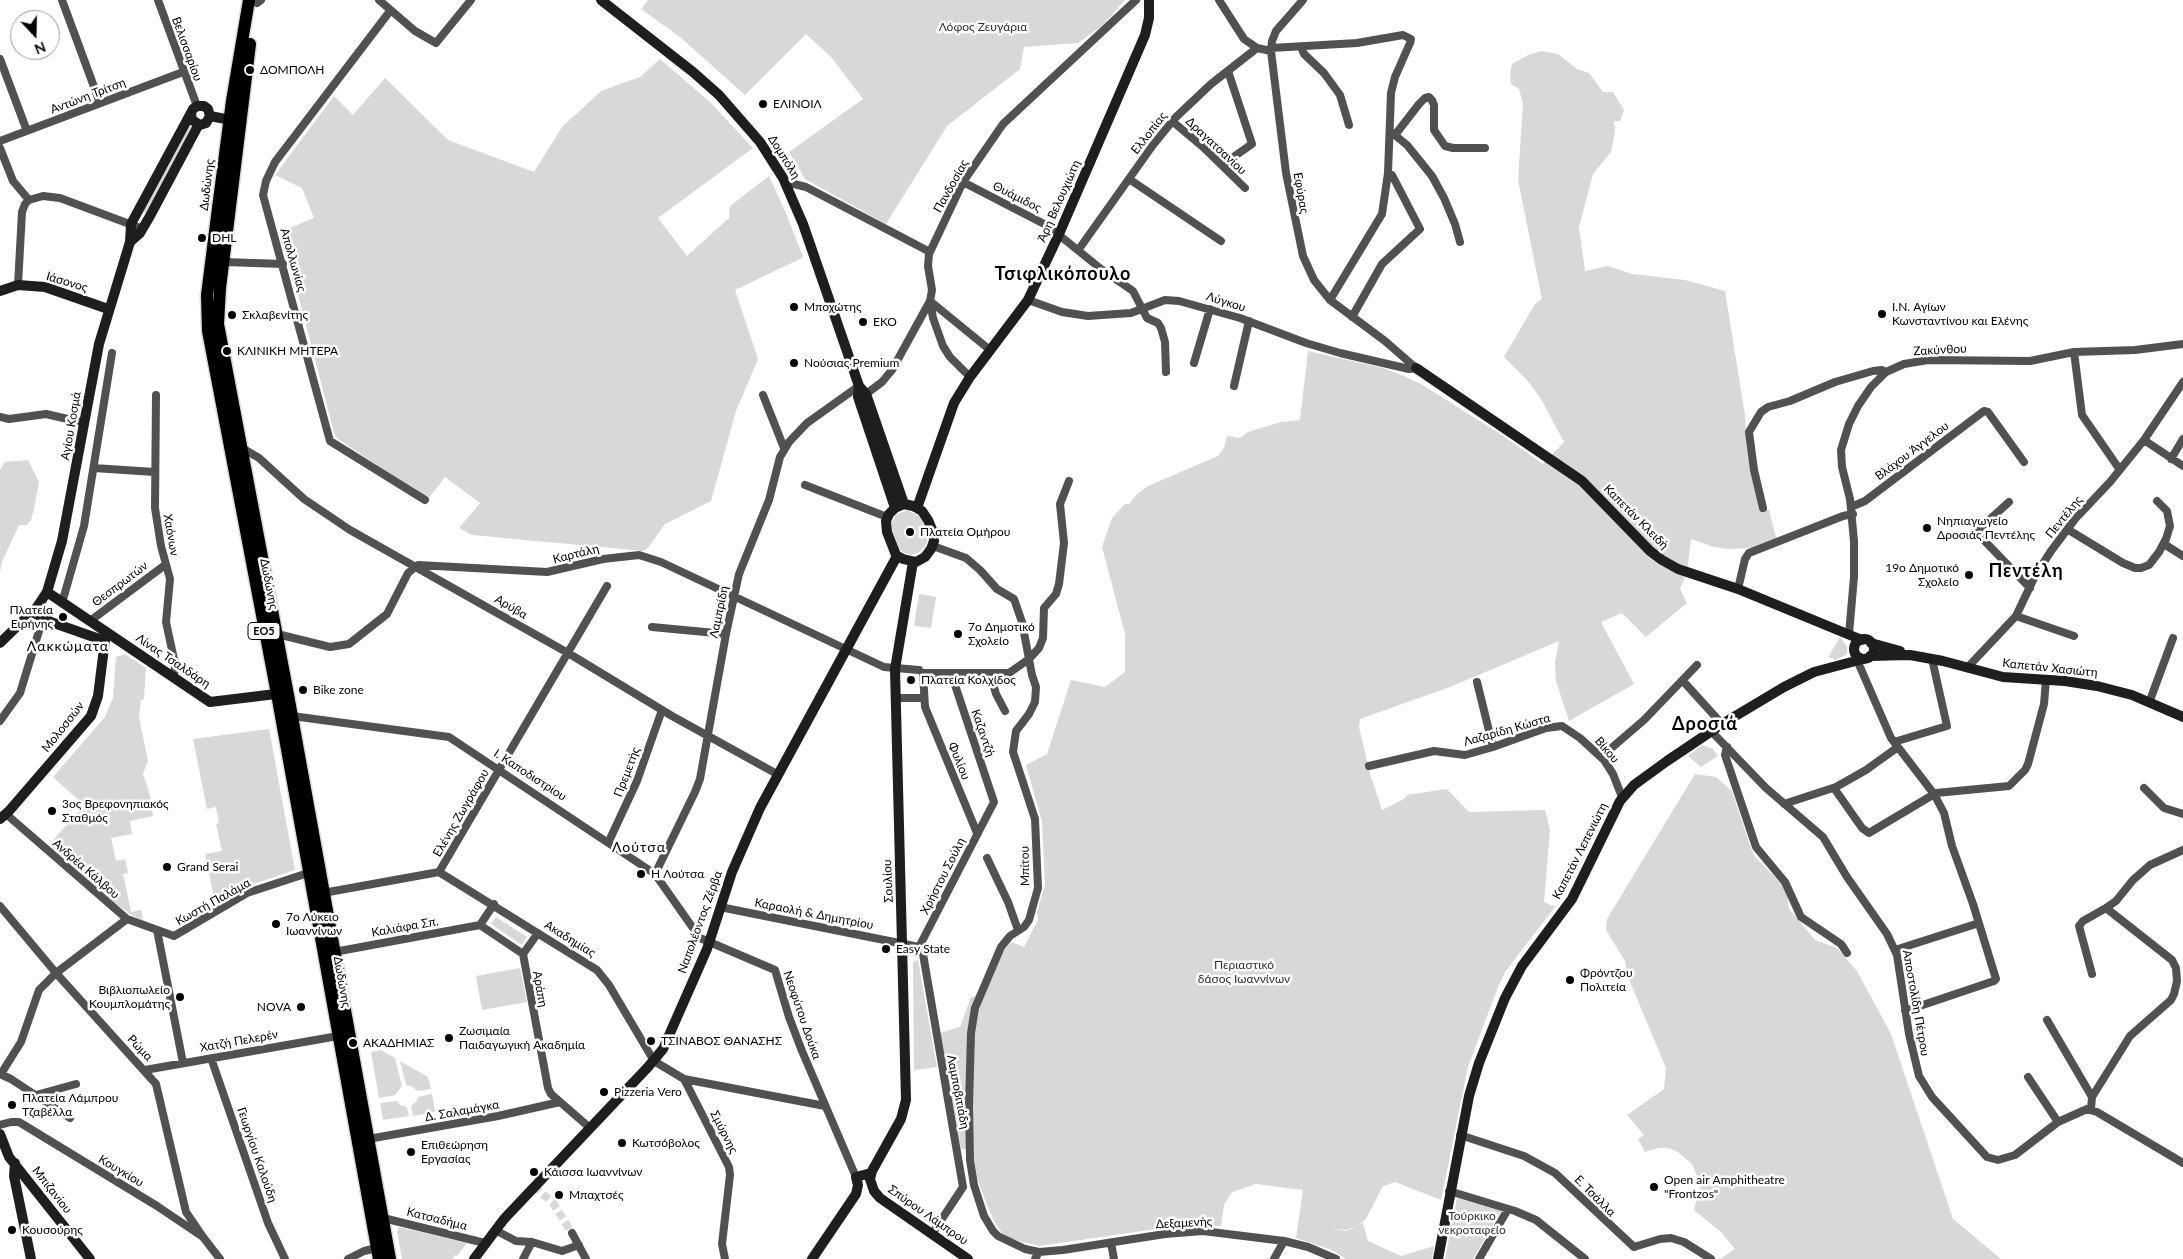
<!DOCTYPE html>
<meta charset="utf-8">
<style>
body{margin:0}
#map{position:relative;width:2183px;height:1259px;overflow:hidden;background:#fff;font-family:Lato,sans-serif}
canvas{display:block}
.north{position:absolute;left:10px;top:10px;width:50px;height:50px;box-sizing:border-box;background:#fff;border:1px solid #999;border-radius:50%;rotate:159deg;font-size:14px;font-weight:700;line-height:20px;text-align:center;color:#000}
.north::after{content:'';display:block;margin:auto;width:18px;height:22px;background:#000;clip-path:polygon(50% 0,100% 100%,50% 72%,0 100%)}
</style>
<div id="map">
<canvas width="2183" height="1259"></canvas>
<div class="north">N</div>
</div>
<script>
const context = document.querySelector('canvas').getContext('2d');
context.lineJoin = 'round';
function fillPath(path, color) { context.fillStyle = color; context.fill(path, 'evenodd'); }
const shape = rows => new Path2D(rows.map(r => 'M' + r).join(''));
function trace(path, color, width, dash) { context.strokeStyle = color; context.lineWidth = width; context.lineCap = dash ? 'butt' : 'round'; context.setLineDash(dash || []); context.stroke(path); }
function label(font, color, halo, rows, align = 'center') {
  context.font = font + ' Lato,sans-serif'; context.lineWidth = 5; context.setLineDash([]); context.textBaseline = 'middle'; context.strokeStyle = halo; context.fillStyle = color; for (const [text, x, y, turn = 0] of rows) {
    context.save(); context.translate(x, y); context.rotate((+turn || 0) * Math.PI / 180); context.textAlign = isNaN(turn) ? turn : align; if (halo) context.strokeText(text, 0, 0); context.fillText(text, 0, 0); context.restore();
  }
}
fillPath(shape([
 [648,0,1125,0,1102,26,1078,43,1024,47,1020,69,947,126,886,224,805,179,789,152,863,99,831,57,806,34,745,95,680,37,641,9],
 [1541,51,1558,54,1577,69,1589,73,1603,92,1613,92,1624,110,1620,121,1614,121,1615,131,1611,152,1593,174,1579,227,1585,271,1608,266,1632,274,1685,280,1725,291,1745,415,1746,431,1760,510,1769,510,1777,541,1755,548,1728,549,1714,547,1691,539,1687,572,1680,589,1687,603,1646,637,1622,613,1601,622,1634,684,1569,721,1556,681,1555,662,1559,641,1450,687,1360,719,1359,727,1369,770,1382,810,1404,799,1407,795,1447,789,1469,812,1545,810,1550,830,1544,902,1555,907,1505,972,1498,987,1468,1067,1441,1200,1395,1182,1383,1186,1366,1219,1359,1225,1346,1230,1332,1229,1346,1231,1363,1223,1368,1241,1401,1256,1434,1246,1432,1259,1346,1259,1332,1250,1296,1238,1303,1190,1256,1184,1232,1192,1224,1205,1221,1226,1177,1226,1039,1246,1011,1239,1002,1233,995,1223,987,1205,977,1178,973,1149,961,1149,940,1033,960,1027,971,997,981,996,998,957,1011,942,1024,947,1038,920,1037,912,1045,884,1042,822,1026,765,1047,754,1071,680,1105,687,1125,672,1125,634,1102,547,1112,518,1125,504,1129,504,1138,493,1148,486,1218,456,1224,448,1227,436,1240,438,1248,432,1281,422,1300,420,1308,351,1383,368,1402,375,1421,384,1505,437,1543,464,1564,442,1541,399,1527,380,1504,357,1535,304,1542,299,1518,180,1523,104,1519,89,1511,84,1510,75,1512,64,1528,55],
 [660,59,711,103,753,148,658,218,687,256,729,218,730,206,769,176,785,211,803,256,802,258,735,290,758,359,736,411,711,501,665,524,648,548,643,551,472,535,459,528,480,503,445,477,428,499,338,439,334,433,291,267,296,262,282,231,314,218,302,188,275,175,334,96,353,115,385,78,448,140,534,172,562,127,601,91,640,77],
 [188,125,193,127,146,213,141,211],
 [28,460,39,482,34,509,31,520,27,525,19,525,2,562,0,572,0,470,5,462],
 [907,510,921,517,928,534,927,542,924,548,918,553,911,555,904,553,899,549,892,529,892,522,896,515],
 [919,594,936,597,931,628,914,626],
 [1840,637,1847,646,1847,654,1836,660,1828,657],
 [125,654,146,668,144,699,141,700,139,717,148,761,143,774,150,795,153,816,130,821,132,834,111,838,116,861,125,859,128,873,123,874,131,912,141,910,143,920,135,917,114,903,49,845,84,805,53,777,105,717,113,698,116,657],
 [269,729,295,870,245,887,241,884,214,897,205,854,222,851,216,824,219,823,216,807,207,809,193,739],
 [1702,745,1713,749,1718,756,1701,767,1688,756],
 [1695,774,1716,777,1732,791,1752,851,1755,857,1783,885,1787,892,1789,909,1815,940,1837,948,1857,971,1891,1034,1953,1219,2001,1259,1720,1259,1735,1249,1721,1232,1694,1210,1700,1186,1698,1178,1692,1164,1678,1152,1668,1148,1658,1148,1645,1152,1638,1139,1644,1135,1627,1115,1664,1089,1666,1068,1628,977,1625,961,1606,930,1607,919],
 [496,917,527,937,522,945,491,924],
 [918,960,937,1067,914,1070,913,962],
 [520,968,527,1002,482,1010,476,976],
 [381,1050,395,1058,402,1086,395,1095,379,1098,371,1052],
 [400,1061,428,1077,431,1089,417,1091,413,1087,406,1085],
 [432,1094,435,1112,413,1116,411,1106,416,1102,418,1097],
 [397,1101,400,1105,407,1107,409,1116,383,1120,380,1103],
 [1457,1198,1501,1211,1473,1259,1445,1259],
 [399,1227,467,1243,457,1256,455,1255,452,1259,402,1259,397,1232]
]), '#d8d8d8');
trace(shape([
 [534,1186,553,1203,572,1233]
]), '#d9d9d9', 8, [8, 4]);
const primary = shape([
 [249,0,232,101,218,208,207,295,208,331,277,694,379,1259],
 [250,44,220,288,218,324,289,700,390,1259]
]);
trace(primary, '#dbdbdb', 15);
trace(shape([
 [62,0,100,103],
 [158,0,197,106],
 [379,0,415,31,436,43,471,0],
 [1219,0,1244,39,1257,48,1271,51],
 [1303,0,1276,31,1272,41,1271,51,1286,173,1303,256,1314,280,1330,300,1385,341,1416,368],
 [257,3,261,0],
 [390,11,275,162,266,181,263,195,330,441,425,500],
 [1301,47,1304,54,1324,73,1340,95,1349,125],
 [1271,48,1357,43,1403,35,1411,39,1410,43,1395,77,1391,93,1388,173,1382,214,1330,300],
 [0,59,27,131],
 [1172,121,1203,147,1245,188],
 [1391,132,1407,145,1432,176,1444,198,1455,224,1460,242],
 [1395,135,1419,104,1425,98,1429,97,1432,100,1434,105,1434,130,1445,146,1453,148,1485,148],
 [0,141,183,72],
 [0,148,13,181,29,200],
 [1222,165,1252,144,1228,71],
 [1129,179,1221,241],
 [963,182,1048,226,1101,269,1133,291,1147,318,1158,323,1161,328,1165,342,1166,372],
 [787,185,794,184,806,187,930,252],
 [1079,249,1153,145,1175,118,1211,84,1257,48],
 [224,262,283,264],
 [18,285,22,212,25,204,29,200,43,196,60,198,143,229],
 [1028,300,1062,312,1088,316,1131,313,1165,300,1179,301,1240,318,1306,343,1340,353,1409,369,1416,368],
 [930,301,933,318,943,346,950,357,970,377],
 [930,301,990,350],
 [1352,317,1382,264,1420,229,1392,175,1388,173],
 [2074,352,2082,415,2120,470],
 [1194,363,1210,309],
 [1234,386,1249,321],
 [866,394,882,382,892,370,930,301,932,290,928,266,929,254,963,182,1003,124,1136,0],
 [156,395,155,508,161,546,170,579,166,622,175,664,174,677],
 [763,395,784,448],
 [0,417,9,419,46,414,85,423],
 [2144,440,2183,466],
 [242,448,259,458,304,499,350,530,568,653,672,716,777,774],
 [2171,459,2183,439],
 [94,468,154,472],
 [805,485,887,517],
 [2009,502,1976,532,2030,588],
 [1851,507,1865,501,1984,411,1988,412,2024,462],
 [1763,508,1754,470,1749,432,1761,412,1768,407,1790,401,1835,382,1873,371,1882,370,1886,372],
 [2067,529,2123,563,2135,568,2141,568,2149,565,2159,552,2166,539,2170,526,2167,511,2157,501],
 [2164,544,2183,556],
 [933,546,966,558,980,570,997,589,1014,599,1022,622,1032,675,1036,687,1035,702,1029,714,1016,731,1013,752,1035,819,1038,888,1029,920,1024,927,1010,936,1001,947,975,1008,971,1033,969,1106,970,1160,974,1185,984,1216,993,1231,998,1236,1025,1249,1039,1252],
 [1738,589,1745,559,1749,553,1843,516,1853,514],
 [62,603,84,526,112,353],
 [2016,616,2074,636],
 [90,621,165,565],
 [652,627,726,634],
 [277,634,330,647,349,644,387,614,408,573,418,565,547,572,603,559,639,555,661,562,884,667,919,670],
 [1849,634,1854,577,1854,541,1850,499,1842,467,1841,450,1849,424,1858,406,1871,387,1886,372,1904,364,1928,360,2030,361,2074,352,2135,350,2183,344],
 [1857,660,1891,738,1934,794,1944,813,1952,846,1973,904,1996,979,1994,981,1905,1011],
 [1967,668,2016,616,2035,576,2051,551,2075,519,2110,482,2144,440,2183,382],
 [990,673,996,694,1005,711],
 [1683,681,1722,724],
 [1477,682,1493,747],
 [895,698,923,698],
 [2149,703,2173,638],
 [292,716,449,737,655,874,700,938,775,970,789,1017,802,1051,856,1177],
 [0,721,20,693,43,618],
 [1711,731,1766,788,1823,837,1847,877,1887,934,1897,955,1909,1034,1919,1076,1932,1097,1987,1157,1998,1160,2015,1155,2058,1122,2087,1109,2097,1112,2183,1163],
 [1894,742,1947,726,1932,659],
 [1727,747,1725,755,1756,847,1785,882,1801,917,1841,944,1847,953],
 [1601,757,1644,720,1697,665],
 [1369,766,1434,751,1465,755,1493,747,1546,728,1562,726,1580,738,1604,760,1613,774,1622,797],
 [1834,788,1862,828,1869,833,1936,793,2009,786,2025,770,2028,764,2044,704,2046,680],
 [2144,788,2164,808,2183,814],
 [1784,804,1836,787,1866,770,1898,747],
 [6,814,127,919,174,936,247,893,308,873],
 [977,833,925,707,923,673,1009,673,1029,659,1039,648,1043,638,1044,608,1056,594,1059,584,1064,543,1060,504,1069,481],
 [609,841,637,781,662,710],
 [987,858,1008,902,1018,930],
 [439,872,597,970,609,985,654,1061,684,1079,825,1106],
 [655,874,695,792,700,779,726,634,739,574,769,500,780,457,789,442,807,423,859,386],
 [323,893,439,872,607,586],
 [0,906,56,973,156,1084,186,1212,203,1237],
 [720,907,919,947,994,802,951,673],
 [480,925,494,904],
 [157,930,183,1063],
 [919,947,923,954,963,1187,932,1234],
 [1895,950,1979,923],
 [334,952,480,925,523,954,538,933],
 [523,954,548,1088,551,1094,590,1128],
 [2092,974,2079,926,2083,921,2106,908],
 [2047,1020,2092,1097],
 [211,1058,268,1223,285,1259],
 [145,1070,338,1036],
 [0,1074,11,1079,70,1118],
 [1,1074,21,1042,39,990,56,973,127,919],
 [2028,1077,2058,1122],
 [684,1079,729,1167,730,1175,722,1244,725,1259],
 [36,1095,76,1084],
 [2091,1109,2092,1097,2130,1036,2171,1000,2174,994,2177,981,2176,968,2172,960,2106,908,2116,901,2133,880,2150,865,2183,850],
 [0,1125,11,1122,19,1122,157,1206,203,1237,220,1259],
 [1460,1135,1524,1156,1555,1173,1634,1247,1660,1239,1671,1238,1684,1242,1711,1259],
 [368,1139,498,1116,560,1102],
 [1449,1191,1515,1211,1536,1220,1585,1259],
 [383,1218,485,1243],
 [495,1230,516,1241,532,1242,562,1251,579,1245],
 [572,1233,586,1259],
 [1111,1243,1114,1259],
 [348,1259,364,1251,377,1248],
 [523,1259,532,1242],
 [1035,1259,1039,1252,1063,1250,1165,1234,1203,1231,1284,1241,1308,1247,1336,1259],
 [1274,1259,1284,1241],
 [1479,1259,1508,1209]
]), '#515151', 8);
trace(shape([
 [601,0,693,72,719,95,760,142,783,178,803,224,859,386,866,394,904,504],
 [210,116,236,121],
 [130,242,140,233,150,216,199,124],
 [0,291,18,285,45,287,108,309],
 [1416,368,1582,481,1650,551,1662,560,1678,569,1738,589,1862,640],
 [859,386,858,397,895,508],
 [904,504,913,506,922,511,928,520,933,532,934,541,931,549,925,557,916,562,903,559,896,555,887,532,886,521,889,514,895,508,904,504],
 [917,508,954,403,970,377,1028,300,1059,234,1145,35,1149,18,1149,0],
 [913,562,895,669,906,1100,901,1119,872,1171,870,1179,874,1191,880,1198,968,1259],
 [47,592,210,702,284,693],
 [32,612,51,622,105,641],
 '1854 649a10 10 0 1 1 20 0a10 10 0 1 1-20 0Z',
 [0,643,37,607,47,592,62,541,99,344,130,242,131,224,193,109,197,106,204,106,208,109,210,116,206,123,200,125,192,120,191,113],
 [1871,643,1900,651],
 [1870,656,1910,655,1943,661,2003,677,2065,681,2097,686,2132,695,2183,717],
 [0,819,9,811,91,716,98,696,106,632],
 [0,1134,9,1157,90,1259],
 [15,1163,14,1176,31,1259],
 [474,1259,504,1219,648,1067,663,1049,707,949,732,872,760,808,897,556],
 [812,1259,856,1194,858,1185,856,1177,871,1173],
 [1438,1259,1469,1096,1479,1063,1505,998,1522,966,1572,899,1620,801,1634,785,1667,761,1722,724,1784,687,1814,672,1863,659]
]), '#1e1e1e', 10);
trace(primary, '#000', 12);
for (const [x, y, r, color] of [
 [250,70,5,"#000"],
 [763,104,5,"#000"],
 [202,238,5,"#000"],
 [794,307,5,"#000"],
 [1882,314,5,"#000"],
 [232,315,5,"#000"],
 [863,322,5,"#000"],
 [227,351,5,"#000"],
 [794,363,5,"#000"],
 [1927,528,5,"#000"],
 [910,532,5,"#000"],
 [1969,575,5,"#000"],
 [63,617,5,"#000"],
 [958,634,5,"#000"],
 [911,680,5,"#000"],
 [303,690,5,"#000"],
 [52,811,5,"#000"],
 [167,867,5,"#000"],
 [641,874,5,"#000"],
 [276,924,5,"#000"],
 [886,949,5,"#000"],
 [1570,980,5,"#000"],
 [180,997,5,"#000"],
 [301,1007,5,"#000"],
 [449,1038,5,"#000"],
 [651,1041,5,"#000"],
 [353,1043,5,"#000"],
 [604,1092,5,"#000"],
 [12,1105,5,"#000"],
 [622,1143,5,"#000"],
 [411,1152,5,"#000"],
 [534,1172,5,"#000"],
 [1654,1187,5,"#000"],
 [559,1195,5,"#000"],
 [12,1230,5,"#000"]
]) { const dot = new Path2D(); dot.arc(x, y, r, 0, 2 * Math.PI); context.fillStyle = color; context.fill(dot); trace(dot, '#fff', 2); }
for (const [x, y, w] of [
 [264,631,32]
]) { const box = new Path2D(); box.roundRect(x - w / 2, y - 8.5, w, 17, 4); context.fillStyle = '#fff'; context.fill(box); trace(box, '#000', 1); }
label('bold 11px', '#000', null, [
 ["ΕΟ5",264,631]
]);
label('12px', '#2f2f2f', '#fff', [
 ["Λόφος Ζευγάρια",983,27],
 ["Περιαστικό",1244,965],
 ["δάσος Ιωαννίνων",1244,979],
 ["Τούρκικο",1472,1216],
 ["νεκροταφείο",1472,1230]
]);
label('12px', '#000', '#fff', [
 ["Βελισσαρίου",187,49,70],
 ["Αντώνη Τρίτση",88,96,-21],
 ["Ελλοπίας",1149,133,-52],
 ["Δραγατσανίου",1216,146,43],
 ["Δομπόλη",784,157,58],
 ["Δωδώνης",207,185,-83],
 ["Πανδοσίας",951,186,-61],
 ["Εφύρας",1301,193,80],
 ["Θυάμιδος",1017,197,27],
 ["Άρη Βελουχιώτη",1059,201,-66],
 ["Απολλωνίας",293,260,74],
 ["Ιάσονος",67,282,17],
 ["Λύγκου",1226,302,17],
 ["Ζακύνθου",1940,350,-3],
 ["Αγίου Κοσμά",71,426,-80],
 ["Βλάχου Άγγελου",1912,451,-37],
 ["Καπετάν Κλειδή",1636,517,45],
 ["Πεντέλης",2064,517,-51],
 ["Χαόνων",171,535,80],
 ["Καρτάλη",576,554,-14],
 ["Θεσπρωτών",120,584,-37],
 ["Δωδώνης",269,584,79],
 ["Αρύβα",511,607,30],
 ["Λαμπρίδη",719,612,-78],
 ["Λίνας Τσαλδάρη",173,661,34],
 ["Καπετάν Χασιώτη",2050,668,6],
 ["Μολοσσών",63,727,-52],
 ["Λαζαρίδη Κώστα",1507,730,-16],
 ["Καζαντζή",983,733,71],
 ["Βίκου",1607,750,49],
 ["Φυλίου",959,761,68],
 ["Πρεμετής",627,772,-69],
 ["Ι. Καποδιστρίου",530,775,33],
 ["Ελένης Ζωγράφου",461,813,-60],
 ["Καπετάν Λεπενιώτη",1580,851,-63],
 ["Μπίτου",1025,866,-91],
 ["Ανδρέα Κάλβου",86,869,41],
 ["Χρήστου Σούλη",943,876,-63],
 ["Σουλίου",888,881,-92],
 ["Κωστή Παλάμα",213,902,-29],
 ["Καραολή & Δημητρίου",814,914,11],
 ["Ναπολέοντος Ζέρβα",700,922,-70],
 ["Καλιάφα Σπ.",405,927,-10],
 ["Ακαδημίας",570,939,32],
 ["Δωδώνης",342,982,80],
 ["Αράπη",540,989,80],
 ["Αποστολίδη Πέτρου",1916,1003,80],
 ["Νεοφύτου Δούκα",802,1015,71],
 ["Χατζή Πελερέν",239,1041,-10],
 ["Ρώμα",140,1048,47],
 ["Λαμποβιτιάδη",958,1092,79],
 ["Δ. Σαλαμάγκα",462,1111,-10],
 ["Σμύρνης",724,1132,63],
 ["Γεωργίου Καλούδη",257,1155,71],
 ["Κουγκίου",121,1171,31],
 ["Μπιζανίου",52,1190,52],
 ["Ε. Τσάλλα",1595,1196,45],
 ["Σπύρου Λάμπρου",928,1215,35],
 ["Κατσαδήμα",437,1219,14],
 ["Δεξαμενής",1184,1223,-3]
]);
label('12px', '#000', '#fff', [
 ["ΔΟΜΠΟΛΗ",260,70],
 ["ΕΛΙΝΟΙΛ",773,104],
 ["DHL",212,238],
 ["Μποχώτης",804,307],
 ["Ι.Ν. Αγίων",1892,307],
 ["Κωνσταντίνου και Ελένης",1892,321],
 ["Σκλαβενίτης",242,315],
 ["EKO",873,322],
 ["ΚΛΙΝΙΚΗ ΜΗΤΕΡΑ",237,351],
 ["Νούσιας Premium",804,363],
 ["Νηπιαγωγείο",1937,521],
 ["Δροσιάς Πεντέλης",1937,535],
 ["Πλατεία Ομήρου",920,532],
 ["19ο Δημοτικό",1959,568,"right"],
 ["Σχολείο",1959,582,"right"],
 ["Πλατεία",53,610,"right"],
 ["Ειρήνης",53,624,"right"],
 ["7ο Δημοτικό",968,627],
 ["Σχολείο",968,641],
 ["Πλατεία Κολχίδος",921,680],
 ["Bike zone",313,690],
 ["3ος Βρεφονηπιακός",62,804],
 ["Σταθμός",62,818],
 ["Grand Serai",177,867],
 ["Η Λούτσα",651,874],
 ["7ο Λύκειο",286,917],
 ["Ιωαννίνων",286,931],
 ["Easy State",896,949],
 ["Φρόντζου",1580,973],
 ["Πολιτεία",1580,987],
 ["Βιβλιοπωλείο",170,990,"right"],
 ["Κουμπλομάτης",170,1004,"right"],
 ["NOVA",291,1007,"right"],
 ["Ζωσιμαία",459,1031],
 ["Παιδαγωγική Ακαδημία",459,1045],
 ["ΤΣΙΝΑΒΟΣ ΘΑΝΑΣΗΣ",661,1041],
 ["ΑΚΑΔΗΜΙΑΣ",363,1043],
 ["Pizzeria Vero",614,1092],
 ["Πλατεία Λάμπρου",22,1098],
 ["Τζαβέλλα",22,1112],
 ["Κωτσόβολος",632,1143],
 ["Επιθεώρηση",421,1145],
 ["Εργασίας",421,1159],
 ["Κάισσα Ιωαννίνων",544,1172],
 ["Open air Amphitheatre",1664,1180],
 ["\"Frontzos\"",1664,1194],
 ["Μπαχτσές",569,1195],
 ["Κουσούρης",22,1230]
], 'left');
context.letterSpacing = '1px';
label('14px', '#000', '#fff', [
 ["Λακκώματα",68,646],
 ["Λούτσα",639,847]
]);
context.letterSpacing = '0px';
context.letterSpacing = '1px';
label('bold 18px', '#000', '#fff', [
 ["Τσιφλικόπουλο",1063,274],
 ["Πεντέλη",2026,571],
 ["Δροσιά",1705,724]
]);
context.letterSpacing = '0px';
</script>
